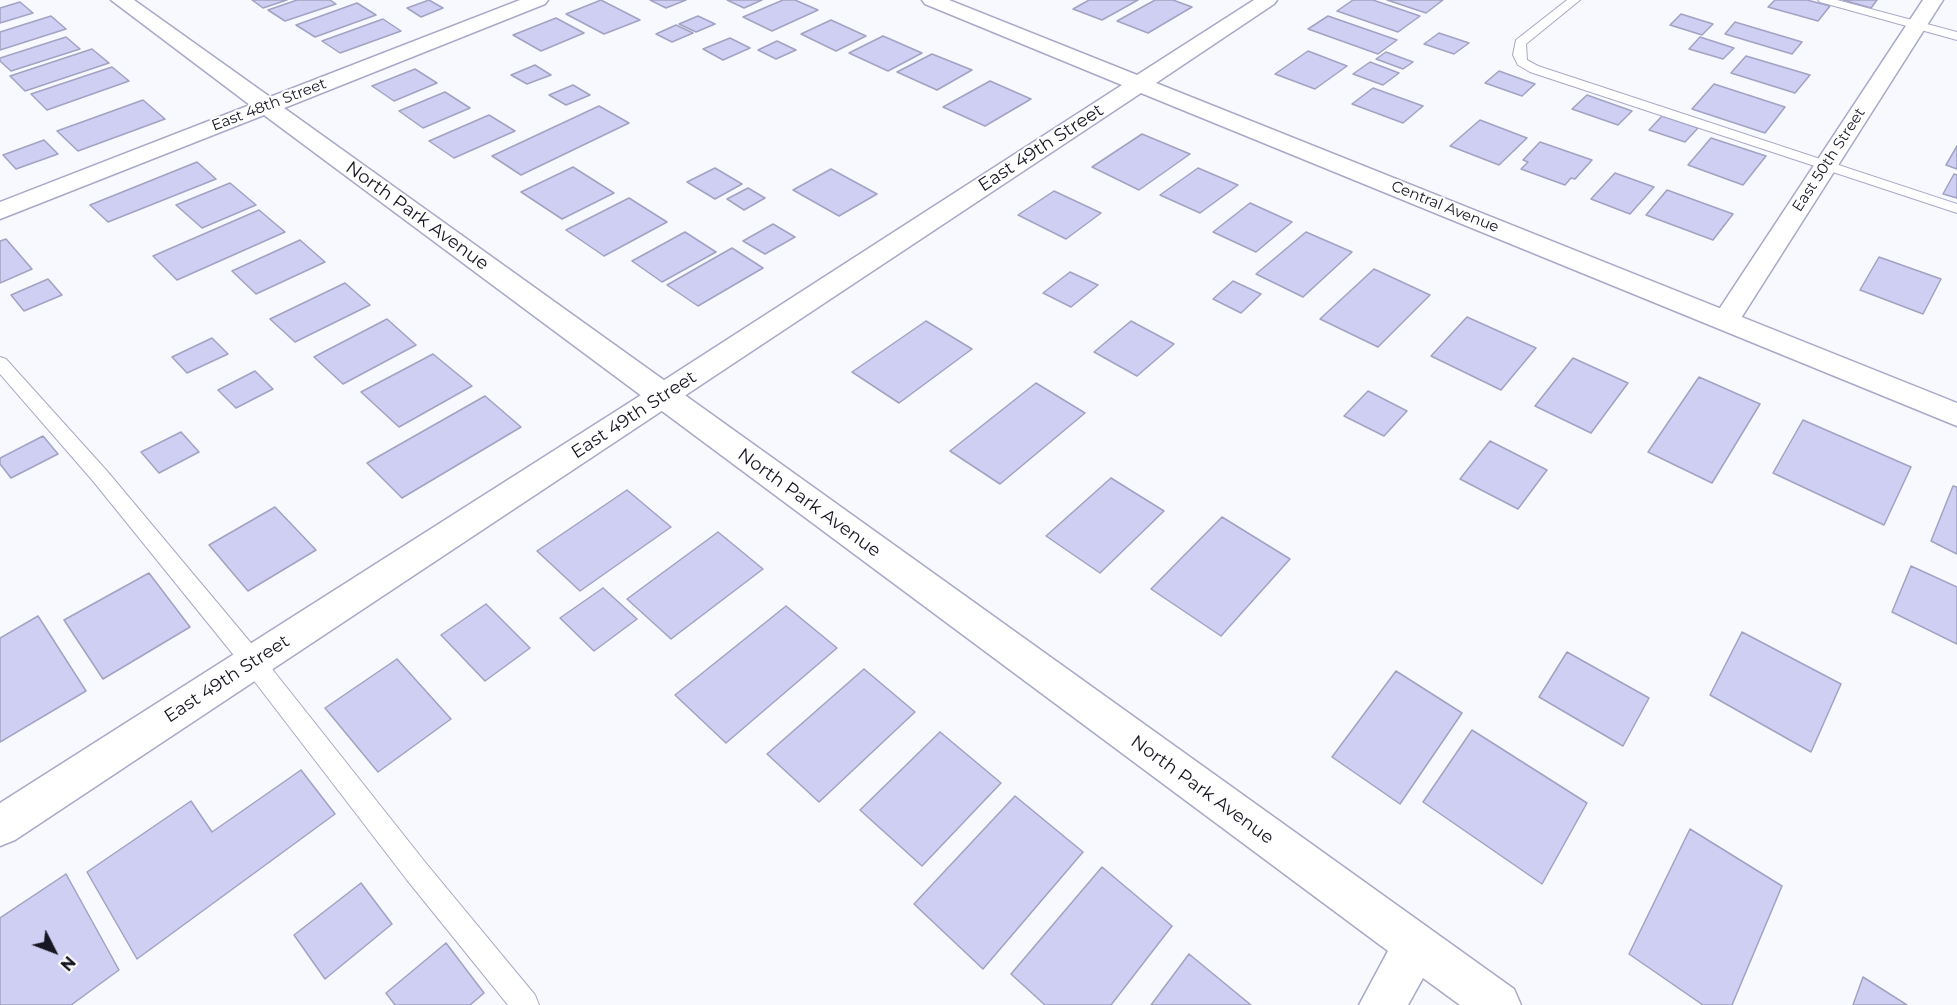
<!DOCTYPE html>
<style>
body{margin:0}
#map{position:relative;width:1957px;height:1005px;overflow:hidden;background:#f8f8ff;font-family:Montserrat,sans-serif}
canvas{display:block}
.north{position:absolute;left:24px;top:921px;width:60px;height:60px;-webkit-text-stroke:4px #fff;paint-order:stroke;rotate:132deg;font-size:16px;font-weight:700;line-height:24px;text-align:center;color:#171723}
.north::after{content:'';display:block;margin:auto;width:21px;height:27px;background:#171723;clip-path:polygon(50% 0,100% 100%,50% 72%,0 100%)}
</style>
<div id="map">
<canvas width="1957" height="1005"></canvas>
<div class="north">N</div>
</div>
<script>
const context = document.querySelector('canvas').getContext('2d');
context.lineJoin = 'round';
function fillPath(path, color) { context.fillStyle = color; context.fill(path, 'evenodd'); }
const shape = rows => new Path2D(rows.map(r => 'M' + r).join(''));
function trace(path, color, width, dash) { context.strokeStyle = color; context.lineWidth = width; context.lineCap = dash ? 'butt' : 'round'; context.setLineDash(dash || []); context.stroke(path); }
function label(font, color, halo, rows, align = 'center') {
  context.font = font + ' Montserrat,sans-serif'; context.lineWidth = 4.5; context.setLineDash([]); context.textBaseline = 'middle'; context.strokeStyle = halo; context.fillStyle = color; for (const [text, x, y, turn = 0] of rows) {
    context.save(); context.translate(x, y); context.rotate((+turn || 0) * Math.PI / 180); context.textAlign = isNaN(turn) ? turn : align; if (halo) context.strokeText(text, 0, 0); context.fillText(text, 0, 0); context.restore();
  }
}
const building = shape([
 [252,0,287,0,263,8,252,0],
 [297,0,330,0,336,4,285,21,268,10,297,0],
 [429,0,443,8,421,17,407,8,429,0],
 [601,0,640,20,604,34,566,14,601,0],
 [650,0,686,0,666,8,650,0],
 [727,0,762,0,744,8,727,0],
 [783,0,795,0,818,10,772,31,743,17,783,0],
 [1089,0,1138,0,1102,20,1073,9,1089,0],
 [1155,0,1173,0,1192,7,1148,33,1117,21,1155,0],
 [1353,0,1373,0,1420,16,1398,32,1337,11,1353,0],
 [1387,0,1443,0,1426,13,1387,0],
 [1775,0,1807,0,1830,6,1818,21,1768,7,1775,0],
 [1843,0,1877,0,1871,8,1843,0],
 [20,2,33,13,0,23,0,8,20,2],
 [357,3,376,15,315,37,296,25,357,3],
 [1681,14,1713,24,1702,35,1670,25,1681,14],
 [51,16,66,29,0,50,0,32,51,16],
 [698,16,715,24,696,32,679,24,698,16],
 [1328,16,1397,40,1378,54,1308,29,1328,16],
 [556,18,584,33,541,51,513,35,556,18],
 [383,19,401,31,340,53,322,41,383,19],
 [831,20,866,36,836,51,801,34,831,20],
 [1735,22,1802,42,1792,54,1725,34,1735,22],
 [676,25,693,33,672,42,656,34,676,25],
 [1439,33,1469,43,1454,54,1424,44,1439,33],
 [883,36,922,53,888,71,849,53,883,36],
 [66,37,80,49,11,71,0,61,0,58,66,37],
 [1700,37,1734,48,1723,59,1689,49,1700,37],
 [730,38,750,48,723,60,703,49,730,38],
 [777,41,796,50,776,59,758,50,777,41],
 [92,49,109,63,25,91,10,76,92,49],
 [1308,51,1347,66,1315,89,1275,74,1308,51],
 [1386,52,1413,62,1403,69,1376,59,1386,52],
 [932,54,972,70,937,90,897,72,932,54],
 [1746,56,1810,75,1795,93,1731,73,1746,56],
 [1370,62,1399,73,1383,85,1353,74,1370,62],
 [535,65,551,75,527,84,511,75,535,65],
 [112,67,129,81,47,110,31,94,112,67],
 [415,69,437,83,394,101,372,86,415,69],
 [1499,71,1535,84,1522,96,1485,83,1499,71],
 [990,81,1031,99,985,126,943,107,990,81],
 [1714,84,1785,107,1765,133,1692,109,1714,84],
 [573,85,590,95,566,105,549,95,573,85],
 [1373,88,1423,106,1403,123,1352,104,1373,88],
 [445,92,470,108,423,128,399,111,445,92],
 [1587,95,1632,111,1618,125,1572,109,1587,95],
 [143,100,165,119,78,151,57,131,143,100],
 [599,106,629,123,521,175,492,156,599,106],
 [489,115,515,131,454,158,429,141,489,115],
 [1662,116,1698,128,1685,142,1649,130,1662,116],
 [1480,120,1527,138,1499,165,1450,146,1480,120],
 [1142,134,1190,154,1139,190,1092,167,1142,134],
 [1711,138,1766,156,1743,185,1688,165,1711,138],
 [44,140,58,154,16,169,3,155,44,140],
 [1540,142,1592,160,1575,179,1571,178,1565,185,1521,169,1528,162,1523,160,1540,142],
 [1957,146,1957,169,1946,165,1957,146],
 [197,162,216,179,108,222,90,205,197,162],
 [573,167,614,193,562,219,521,192,573,167],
 [715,168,742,184,715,199,687,182,715,168],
 [1198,168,1238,185,1200,213,1160,195,1198,168],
 [831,169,877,194,839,216,793,190,831,169],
 [1615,173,1654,187,1630,214,1591,199,1615,173],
 [1954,174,1957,175,1957,198,1943,194,1954,174],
 [230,183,256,205,202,228,176,205,230,183],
 [748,188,765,198,744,210,727,199,748,188],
 [1667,190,1733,214,1713,240,1646,215,1667,190],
 [1054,191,1101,213,1066,239,1018,215,1054,191],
 [629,198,667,222,604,256,566,230,629,198],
 [1250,203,1292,222,1256,252,1213,232,1250,203],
 [259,210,285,232,177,280,153,256,259,210],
 [773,224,795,237,765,254,743,241,773,224],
 [685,232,716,252,662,282,632,261,685,232],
 [1306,232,1352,252,1303,297,1256,274,1306,232],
 [6,239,32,269,0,283,0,241,6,239],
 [300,240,325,262,256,294,232,271,300,240],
 [732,248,763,268,698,306,667,285,732,248],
 [1879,257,1941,279,1923,314,1860,290,1879,257],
 [1374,269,1430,295,1378,347,1320,319,1374,269],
 [1070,272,1098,285,1071,307,1043,293,1070,272],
 [48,279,62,295,24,311,11,295,48,279],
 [1233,281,1261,294,1241,313,1213,299,1233,281],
 [345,283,370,305,295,342,270,319,345,283],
 [1467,317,1536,348,1501,390,1431,356,1467,317],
 [387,319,416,345,343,384,314,357,387,319],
 [926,321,972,349,899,403,852,372,926,321],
 [1131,321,1174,344,1137,376,1094,352,1131,321],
 [212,338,228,354,187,373,172,357,212,338],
 [433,354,472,386,399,427,361,392,433,354],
 [1573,358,1628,383,1591,433,1535,406,1573,358],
 [255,371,273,389,236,408,218,390,255,371],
 [1699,377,1760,404,1712,483,1648,452,1699,377],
 [1036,383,1085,413,1000,484,950,451,1036,383],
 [1368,391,1407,411,1384,436,1344,416,1368,391],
 [485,396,521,427,402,498,367,463,485,396],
 [1803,420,1911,467,1884,525,1773,473,1803,420],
 [181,432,199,452,159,473,141,452,181,432],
 [43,436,58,454,11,478,0,464,0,458,43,436],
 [1490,441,1547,470,1518,509,1460,479,1490,441],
 [1111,478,1164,511,1100,573,1046,536,1111,478],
 [1953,486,1957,487,1957,554,1931,541,1953,486],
 [627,490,671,527,580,591,537,551,627,490],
 [275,507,316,550,248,591,209,545,275,507],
 [1222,517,1290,559,1221,636,1151,589,1222,517],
 [718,532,763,569,671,639,627,599,718,532],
 [1911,566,1957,587,1957,644,1892,612,1911,566],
 [149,573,190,627,103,679,64,620,149,573],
 [603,588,637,619,594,651,560,618,603,588],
 [486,604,530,648,485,681,441,635,486,604],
 [786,606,837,648,726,743,675,695,786,606],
 [38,616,86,691,0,742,0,638,38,616],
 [1742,632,1841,684,1811,752,1710,695,1742,632],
 [1567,652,1649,698,1623,746,1539,697,1567,652],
 [397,659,451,719,378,772,325,708,397,659],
 [864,669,915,712,819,802,767,754,864,669],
 [1396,671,1462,713,1400,804,1332,757,1396,671],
 [1472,730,1587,803,1542,884,1423,802,1472,730],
 [940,732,1001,783,922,866,860,810,940,732],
 [301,770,335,814,137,959,87,872,191,801,212,832,301,770],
 [1015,796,1083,852,983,969,914,904,1015,796],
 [1690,829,1782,886,1732,1005,1703,1005,1629,954,1690,829],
 [1102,867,1172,926,1111,1005,1045,1005,1011,974,1102,867],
 [66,874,119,970,71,1005,0,1005,0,918,66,874],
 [361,883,392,924,325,979,294,935,361,883],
 [446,943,484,993,470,1005,395,1005,386,993,446,943],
 [1189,954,1251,1005,1151,1005,1189,954],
 [1863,977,1907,1005,1853,1005,1863,977]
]);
fillPath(building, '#cecff3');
trace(building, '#a2a2c2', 1.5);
const lane = shape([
 [1567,0,1580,0,1526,44,1527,60,1538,66,1957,204,1957,213,1530,72,1518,65,1513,55,1516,40,1567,0],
 [1818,0,1837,0,1957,32,1957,40,1820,2,1818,0],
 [0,357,6,359,107,471,261,655,425,862,535,995,539,1005,508,1005,407,880,245,669,93,481,0,374,0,357]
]);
const street = shape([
 [111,0,134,0,270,97,520,0,548,0,545,4,284,108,1514,989,1521,1005,1460,1005,1423,978,1408,1005,1359,1005,1388,951,264,115,0,219,0,202,250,105,111,0],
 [1923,0,1943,0,1736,326,1726,329,1716,326,1712,320,1923,0]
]);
const secondary = shape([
 [922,0,949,0,1137,75,1254,0,1277,0,1274,4,1156,83,1957,403,1957,426,1141,93,15,840,0,846,0,803,624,406,1122,85,925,4,922,0]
]);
trace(lane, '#a8a8c9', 2);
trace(street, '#a8a8c9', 3);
trace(secondary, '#a8a8c9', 3);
fillPath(lane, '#fff');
fillPath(street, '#fff');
fillPath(secondary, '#fff');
label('15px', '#171723', '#fff', [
 ["East 48th Street",269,105,-21],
 ["East 50th Street",1829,160,-57],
 ["Central Avenue",1445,207,22]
]);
label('18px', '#171723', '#fff', [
 ["East 49th Street",1041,148,-33],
 ["North Park Avenue",417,216,36],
 ["East 49th Street",634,415,-33],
 ["North Park Avenue",809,503,36],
 ["East 49th Street",227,679,-33],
 ["North Park Avenue",1202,790,36]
]);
</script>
